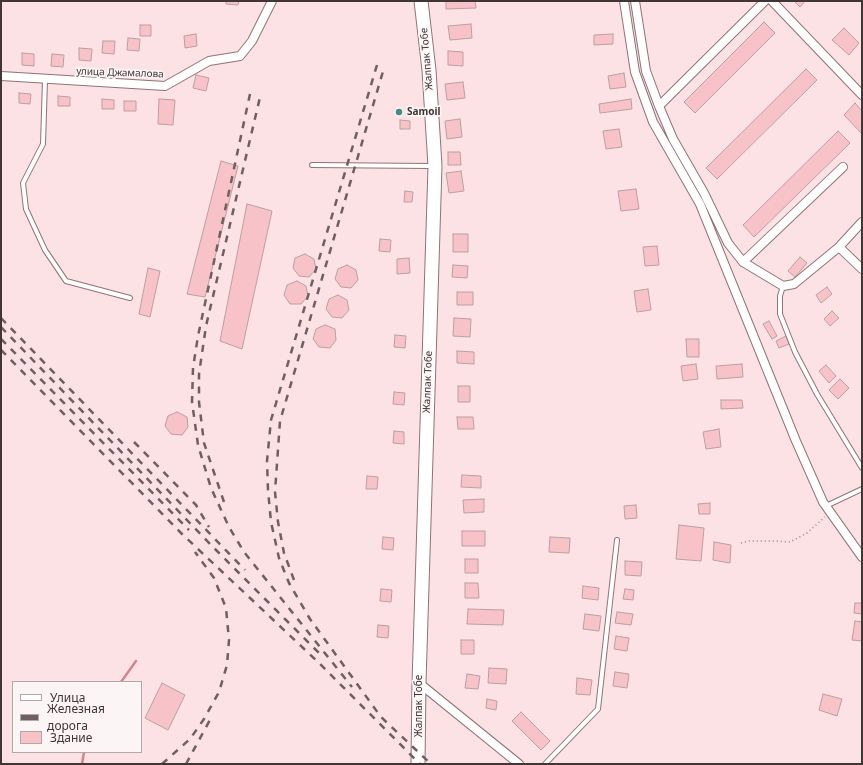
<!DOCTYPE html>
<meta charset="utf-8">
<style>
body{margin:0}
#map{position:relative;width:863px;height:765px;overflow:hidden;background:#fce2e4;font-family:"Noto Sans",sans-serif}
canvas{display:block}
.frame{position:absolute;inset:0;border:2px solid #413536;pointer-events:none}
.legend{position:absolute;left:12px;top:681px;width:130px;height:72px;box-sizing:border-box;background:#fbf5f5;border:1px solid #b1a8a9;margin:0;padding:5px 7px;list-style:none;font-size:12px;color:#413536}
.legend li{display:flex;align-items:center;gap:8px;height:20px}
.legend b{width:20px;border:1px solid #b1a8a9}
</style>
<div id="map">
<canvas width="863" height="765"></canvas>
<div class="frame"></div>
<ul class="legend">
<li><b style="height:5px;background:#fff"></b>Улица</li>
<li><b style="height:5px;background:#6e5f60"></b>Железная дорога</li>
<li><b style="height:11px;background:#f7c3c9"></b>Здание</li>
</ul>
</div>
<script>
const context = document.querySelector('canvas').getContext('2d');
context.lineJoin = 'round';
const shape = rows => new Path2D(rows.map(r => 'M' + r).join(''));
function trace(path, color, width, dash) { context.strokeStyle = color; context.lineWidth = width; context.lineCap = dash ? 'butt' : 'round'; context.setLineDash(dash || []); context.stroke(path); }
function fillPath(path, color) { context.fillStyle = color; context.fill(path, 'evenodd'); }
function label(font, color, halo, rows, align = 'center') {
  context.font = font + ' "Noto Sans",sans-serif'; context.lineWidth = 3.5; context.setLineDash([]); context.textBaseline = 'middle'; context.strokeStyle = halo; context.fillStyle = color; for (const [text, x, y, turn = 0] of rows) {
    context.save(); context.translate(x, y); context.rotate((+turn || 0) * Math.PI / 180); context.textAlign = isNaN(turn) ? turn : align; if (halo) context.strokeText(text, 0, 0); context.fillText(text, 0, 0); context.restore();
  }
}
trace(shape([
 [121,682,136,661],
 [82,764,84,752]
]), '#d4848f', 2.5);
const building = shape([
 [226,1,239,1,238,5,226,4,226,1],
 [446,1,475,1,476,8,446,9,446,1],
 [794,1,805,1,800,7,794,1],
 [764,22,775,33,695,113,684,102,764,22],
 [471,24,472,38,450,40,448,26,471,24],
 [140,25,151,25,151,36,140,36,140,25],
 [844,28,859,43,849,55,832,40,844,28],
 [196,34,197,46,185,48,184,36,196,34],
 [613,34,613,44,594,45,594,35,613,34],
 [128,38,140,39,139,51,127,50,128,38],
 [103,41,115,41,114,54,102,53,103,41],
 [79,48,92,49,91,61,79,60,79,48],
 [448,51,463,52,463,66,448,65,448,51],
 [22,53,34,54,34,66,22,65,22,53],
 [52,54,64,55,63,67,51,66,52,54],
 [806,69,817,80,717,179,706,168,806,69],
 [624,73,626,87,610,89,608,76,624,73],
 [196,75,209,78,206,91,193,88,196,75],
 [463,82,465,98,447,100,445,84,463,82],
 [19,93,31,94,30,104,19,103,19,93],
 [58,96,70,97,70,106,58,106,58,96],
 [102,99,114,100,114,109,102,109,102,99],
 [159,99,175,100,173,125,158,124,159,99],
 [631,99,632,109,600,113,599,104,631,99],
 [124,101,136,101,136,111,124,111,124,101],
 [855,103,862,111,862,134,844,115,855,103],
 [460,119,462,137,447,139,445,121,460,119],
 [400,120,410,121,410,129,400,129,400,120],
 [619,129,622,147,606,149,603,131,619,129],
 [838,131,850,143,754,237,743,225,838,131],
 [448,152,460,152,461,165,448,165,448,152],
 [221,161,238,166,205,297,187,294,221,161],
 [461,171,464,191,449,193,446,173,461,171],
 [636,189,639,209,621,211,618,191,636,189],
 [405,191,413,192,412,202,404,202,405,191],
 [247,204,272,211,242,349,220,341,247,204],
 [453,234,468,234,468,252,453,252,453,234],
 [380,239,391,240,390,252,379,251,380,239],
 [657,246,659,265,645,266,643,247,657,246],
 [305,254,314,259,316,269,309,277,299,276,293,268,295,258,305,254],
 [800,257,807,263,795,277,788,271,800,257],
 [409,258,410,273,397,274,397,259,409,258],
 [347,265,356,270,358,280,351,288,341,287,335,279,338,269,347,265],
 [453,265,468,266,467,278,452,277,453,265],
 [148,268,160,271,150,317,139,314,148,268],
 [297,281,306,286,308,296,301,304,290,304,284,295,287,285,297,281],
 [827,287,832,294,821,303,816,295,827,287],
 [648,289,651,310,637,312,634,291,648,289],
 [457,292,473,292,473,305,457,305,457,292],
 [338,295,347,300,349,310,342,318,332,317,326,309,329,299,338,295],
 [832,311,839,318,830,326,824,319,832,311],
 [454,318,471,319,470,337,453,336,454,318],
 [769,321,777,336,772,339,763,324,769,321],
 [325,325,335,329,336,340,330,348,319,347,313,339,316,329,325,325],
 [395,335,406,336,405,348,394,347,395,335],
 [786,336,789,344,779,348,776,341,786,336],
 [686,339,699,339,699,357,687,357,686,339],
 [457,351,474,352,474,364,457,363,457,351],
 [696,364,698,379,683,381,681,366,696,364],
 [742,364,743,377,717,379,716,366,742,364],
 [826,365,836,376,829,383,819,371,826,365],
 [840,379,849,388,838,399,829,390,840,379],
 [458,386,470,386,470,402,458,402,458,386],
 [394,392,405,393,404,405,393,404,394,392],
 [721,400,742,400,743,408,721,409,721,400],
 [177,412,187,417,188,427,182,435,171,434,165,426,168,416,177,412],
 [457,417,473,417,474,429,458,429,457,417],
 [719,429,721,447,706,449,703,432,719,429],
 [394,431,404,432,404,444,393,443,394,431],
 [462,475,481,476,481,488,461,487,462,475],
 [367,476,378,477,377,489,366,489,367,476],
 [484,499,484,512,464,513,463,500,484,499],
 [710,503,710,514,699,514,698,504,710,503],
 [636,505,637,518,625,519,624,506,636,505],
 [679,525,704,528,701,561,676,559,679,525],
 [462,531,485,531,485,546,462,546,462,531],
 [383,537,394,538,393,550,382,549,383,537],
 [550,537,570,538,569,553,549,552,550,537],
 [714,542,731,545,730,563,713,560,714,542],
 [465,559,478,559,478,573,465,573,465,559],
 [625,561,642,562,641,576,625,575,625,561],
 [465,583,478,583,479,598,465,598,465,583],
 [583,586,599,588,598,600,582,598,583,586],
 [381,589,392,590,391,602,380,601,381,589],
 [625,589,634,590,633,600,623,599,625,589],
 [855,603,862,603,862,614,854,613,855,603],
 [468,609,504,610,503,625,467,624,468,609],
 [617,612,633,614,631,625,615,623,617,612],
 [585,614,601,616,599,631,583,629,585,614],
 [855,621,862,622,862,641,852,640,855,621],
 [378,625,389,626,388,638,377,637,378,625],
 [616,636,629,638,627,651,614,649,616,636],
 [461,640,474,640,474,654,461,654,461,640],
 [489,668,507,669,506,684,488,683,489,668],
 [615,672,629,674,627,688,613,686,615,672],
 [467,674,480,676,478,689,465,688,467,674],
 [577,678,592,680,590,695,576,694,577,678],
 [162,683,185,695,168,730,145,718,162,683],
 [823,694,842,699,837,716,819,710,823,694],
 [487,699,497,701,496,710,486,708,487,699],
 [521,712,550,741,541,750,512,721,521,712]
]);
fillPath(building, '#f7c3c9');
trace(building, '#bc9ea1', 1);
const lane = shape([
 [45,80,43,144,23,183,26,209,45,250,66,281,130,298],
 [312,165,432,166],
 [783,286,780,296,780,314,795,352,817,394,862,468],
 [826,506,862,489],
 [545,764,598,709,617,540]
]);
const street = shape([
 [624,1,635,72,653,122,700,204,796,441,823,502,862,557],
 [635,1,646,71,659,106,673,139,704,193,728,243,743,262,783,286,794,284,839,247,862,222],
 [772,1,862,95],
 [1,76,165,86,209,61,240,56,252,41,272,1],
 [659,106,765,1],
 [839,247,862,269],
 [743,262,843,167],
 [419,683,519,764]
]);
const primary = shape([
 [418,764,419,683,435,166,429,70,421,1]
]);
trace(lane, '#8f7376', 6);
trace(street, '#8f7376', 10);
trace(primary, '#8f7376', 15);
trace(shape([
 [741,543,749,541,775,541,790,542,807,533,825,517]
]), '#988587', 1.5, [1, 3]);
trace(lane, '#fff', 4);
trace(street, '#fff', 8);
trace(primary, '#fff', 13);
trace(shape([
 [377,65,271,420,267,461,268,490,271,522,279,558,289,583,310,619,381,717,431,764],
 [250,94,198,336,193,368,192,402,198,445,211,488,229,527,244,552,352,687],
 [1,318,245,570],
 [1,327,212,546,320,654],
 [1,339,189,530],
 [1,350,182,534,318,662,420,764],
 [134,442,196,505,209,527],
 [224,502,204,443,199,402,199,374,206,326,261,93],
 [294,580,284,553,278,522,275,492,280,421,384,68],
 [162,764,190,739,204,719,219,692,227,665,229,640,226,608,214,578,195,552],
 [186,764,211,718]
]), '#6e5f60', 2.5, [7, 7]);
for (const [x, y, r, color] of [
 [399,112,4,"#438b87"]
]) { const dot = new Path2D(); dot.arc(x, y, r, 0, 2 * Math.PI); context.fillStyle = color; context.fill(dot); trace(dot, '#fbf5f5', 1.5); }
label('10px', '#413536', '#fbf5f5', [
 ["Жалпак Тобе",427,59,-95],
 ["улица Джамалова",120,73,2],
 ["Жалпак Тобе",428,382,-88],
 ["Жалпак Тобе",419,706,-90]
]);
label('bold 10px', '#413536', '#fbf5f5', [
 ["Samoil",407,112]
], 'left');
</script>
